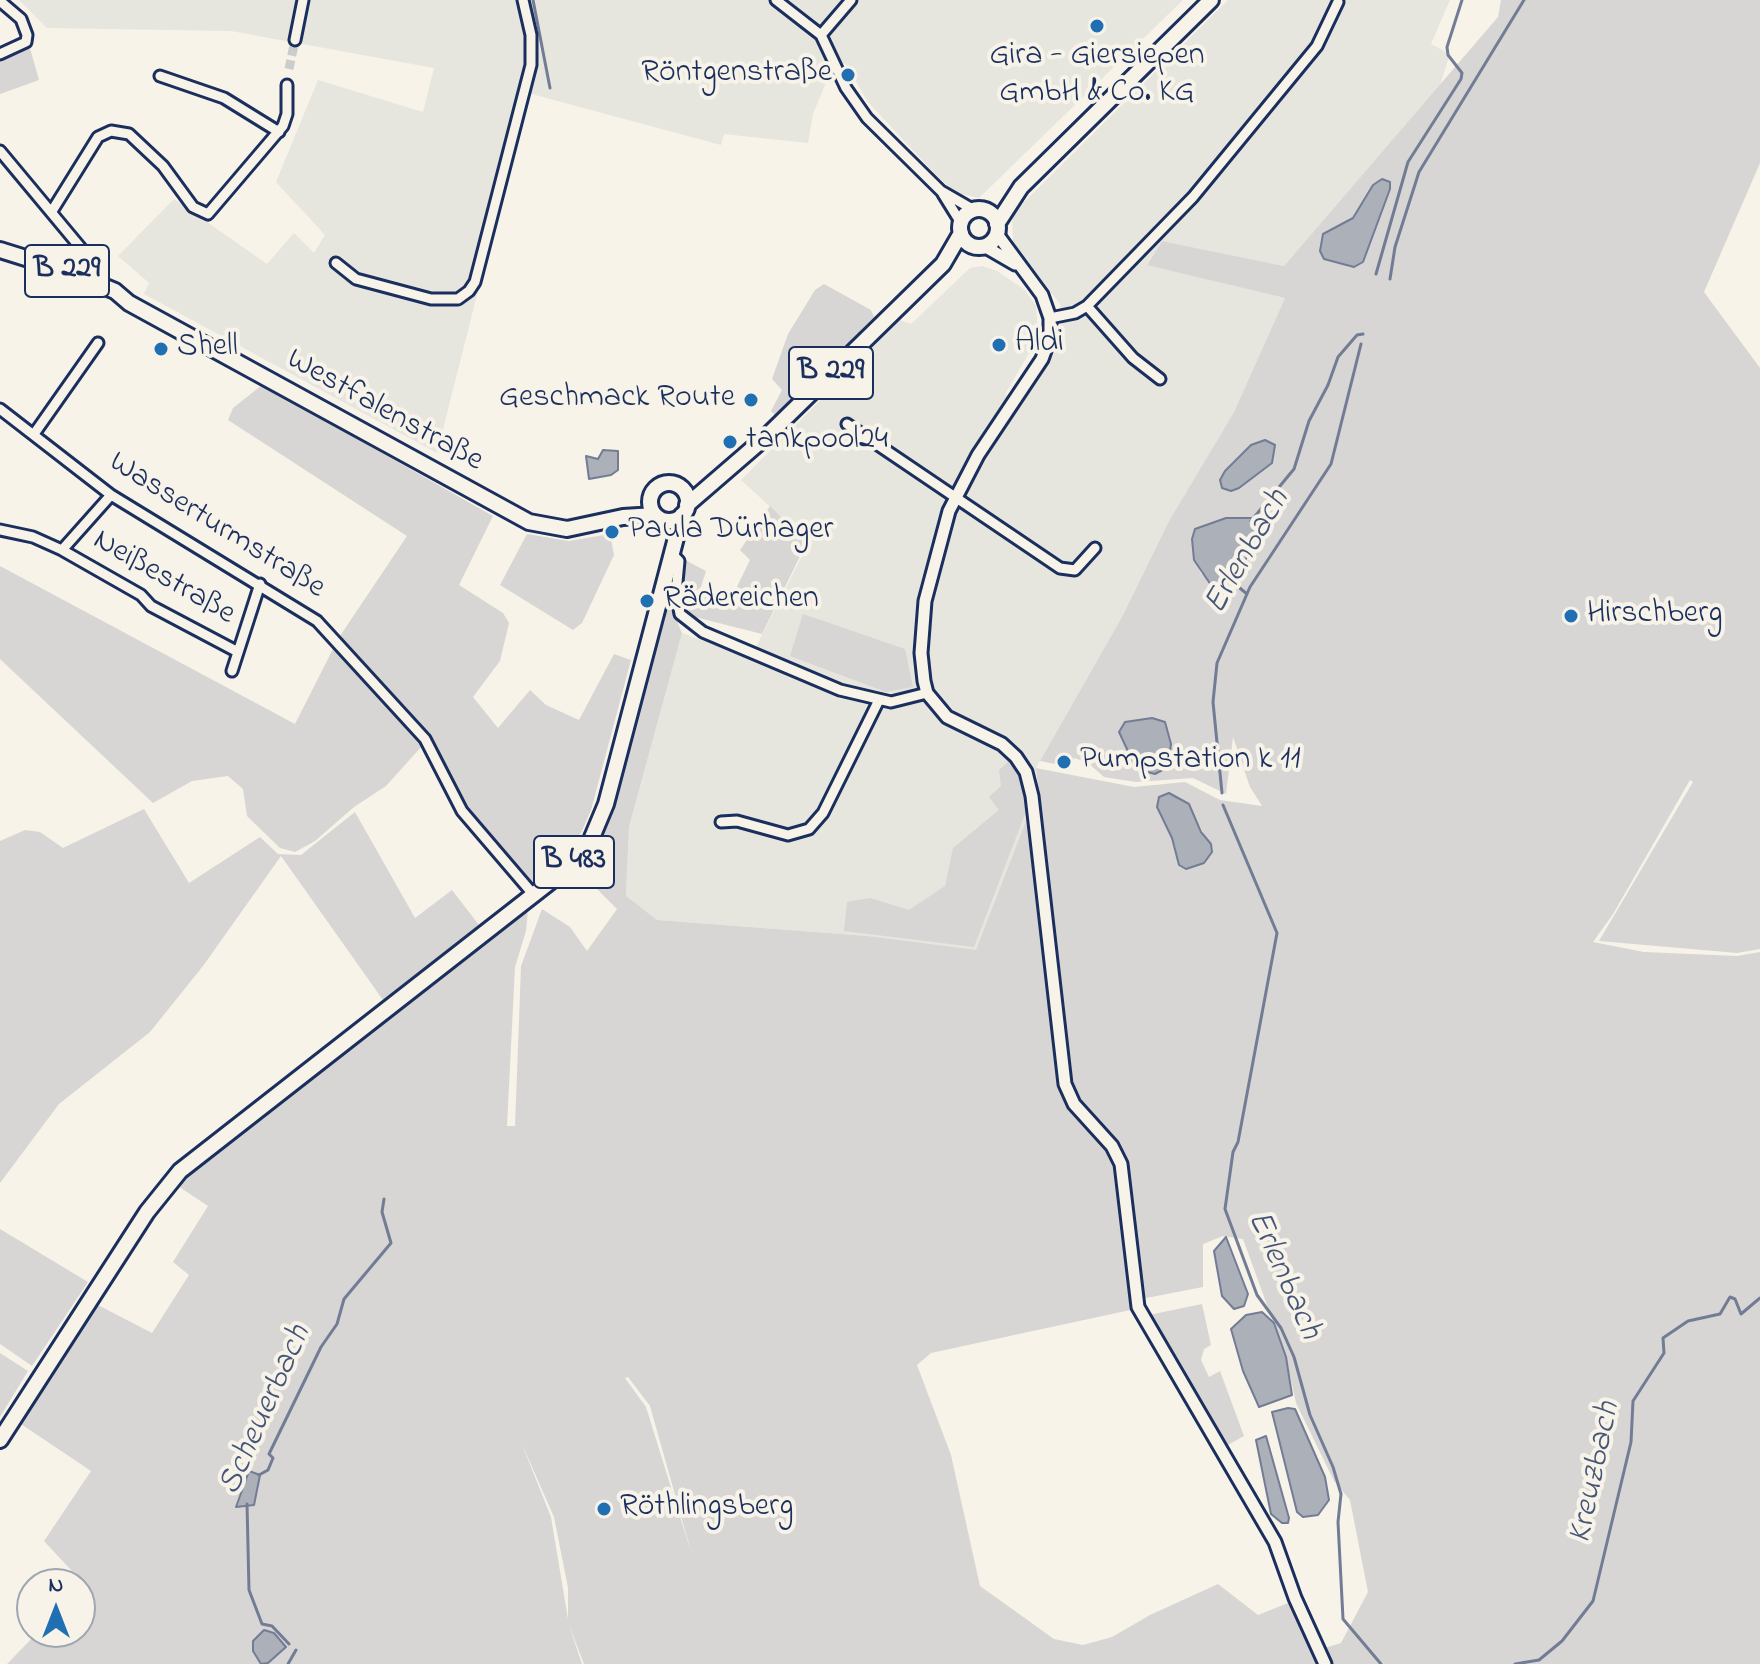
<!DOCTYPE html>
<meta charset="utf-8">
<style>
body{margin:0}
#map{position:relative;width:1760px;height:1664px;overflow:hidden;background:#f7f3e8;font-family:"Indie Flower",sans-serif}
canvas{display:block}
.north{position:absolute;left:16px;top:1568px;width:80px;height:80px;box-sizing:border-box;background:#f7f3e8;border:2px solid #9fa5b1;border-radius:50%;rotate:0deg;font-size:22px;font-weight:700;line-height:32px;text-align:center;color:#1b2f5e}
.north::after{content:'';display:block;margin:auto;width:28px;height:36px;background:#1f6fb2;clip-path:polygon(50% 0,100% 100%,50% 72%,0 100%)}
</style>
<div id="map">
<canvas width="1760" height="1664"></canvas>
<div class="north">N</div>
</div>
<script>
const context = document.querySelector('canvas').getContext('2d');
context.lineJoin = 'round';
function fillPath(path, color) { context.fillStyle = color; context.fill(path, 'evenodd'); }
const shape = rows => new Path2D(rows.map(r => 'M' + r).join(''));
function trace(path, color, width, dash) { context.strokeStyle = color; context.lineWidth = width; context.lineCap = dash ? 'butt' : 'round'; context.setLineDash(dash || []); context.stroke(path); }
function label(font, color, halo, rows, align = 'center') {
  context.font = font + ' "Indie Flower",sans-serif'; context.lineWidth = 8; context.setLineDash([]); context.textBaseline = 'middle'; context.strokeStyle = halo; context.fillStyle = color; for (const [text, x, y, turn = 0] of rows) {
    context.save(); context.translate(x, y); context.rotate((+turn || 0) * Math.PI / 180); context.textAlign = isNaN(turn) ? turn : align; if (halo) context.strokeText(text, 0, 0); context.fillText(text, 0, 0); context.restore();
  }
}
fillPath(shape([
 [19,0,1183,0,979,198,956,193,934,173,868,102,845,63,830,73,813,114,808,143,724,134,721,145,528,93,437,453,144,294,149,283,118,256,174,199,267,264,294,233,314,253,325,235,276,182,318,80,423,112,434,68,231,31,47,28],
 [1228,0,1450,0,1431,44,1450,54,1440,85,1284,266,1162,241,1147,264,1285,298,1234,412,1169,521,1123,615,1036,768,1036,797,976,951,868,936,657,920,626,897,629,827,682,633,736,652,755,649,809,542,741,480,900,320,911,324,970,268,982,266,997,271,1025,290,1036,306,1038,338,1005,394,1019,402,1054,354,1061,331,1060,304,1013,243,1012,214]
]), '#e6e5de');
fillPath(shape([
 [1501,0,1760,0,1760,163,1704,292,1760,368,1760,949,1737,953,1599,941,1693,782,1690,780,1613,914,1593,942,1644,952,1737,956,1760,952,1760,1664,1331,1664,1321,1649,1341,1643,1368,1592,1350,1500,1334,1481,1296,1403,1286,1357,1243,1239,1223,1236,1203,1244,1203,1287,1141,1299,1128,1172,1123,1157,1111,1137,1079,1106,1069,1082,1036,768,1134,787,1185,782,1220,800,1262,806,1250,787,1233,737,1226,794,1193,778,1136,782,1104,777,1087,762,1074,758,1070,767,1040,761,1123,615,1169,521,1234,412,1285,298,1147,265,1162,241,1284,266,1498,17],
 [1265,440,1272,463,1239,488,1225,471,1251,445],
 [1239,517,1263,536,1250,557,1239,570,1201,574,1192,549,1196,529],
 [1140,719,1159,719,1171,744,1168,767,1147,773,1133,762],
 [1189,804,1207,841,1207,861,1187,869,1176,857,1172,838,1159,814],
 [30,48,39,80,0,94,0,60],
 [824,284,871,310,874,317,775,415,771,411,782,390,772,379,788,334,815,290],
 [262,385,493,516,459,585,503,613,509,623,500,661,473,697,498,728,530,690,546,705,579,720,614,654,631,660,591,810,581,833,565,854,534,885,468,812,449,783,435,743,338,639,407,536,228,420,233,408],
 [770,506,807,542,762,634,691,616,680,591,685,560,706,571,699,593,728,605,750,560,740,550],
 [527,534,569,541,610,534,614,555,582,623,573,630,500,585],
 [0,566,295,724,335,645,422,741,422,746,386,786,354,807,315,841,295,852,280,848,247,816,243,789,228,776,192,781,153,803,0,659],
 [666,596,682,633,629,827,626,896,657,920,868,936,976,950,1026,821,1062,1086,1114,1158,1120,1177,1123,1239,1135,1309,931,1353,917,1365,951,1455,980,1586,1054,1639,1083,1645,1112,1637,1150,1615,1218,1584,1258,1615,1293,1601,1320,1664,584,1664,569,1625,582,1664,7,1664,38,1632,80,1632,80,1587,83,1583,44,1541,91,1471,18,1422,94,1303,152,1333,189,1275,173,1262,208,1206,175,1184,528,909,526,931,515,967,507,1126,515,1126,521,966,542,909,570,927,587,951,617,909,578,870,593,852,607,825],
 [628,1377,650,1406,692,1555,646,1407,625,1378],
 [521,1442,554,1517,568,1588,568,1619,551,1517],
 [803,614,905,649,913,687,886,692,790,656],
 [1009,761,1019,775,1027,809,974,947,844,931,847,902,870,898,909,910,945,886,953,848,999,810,989,797,1001,786,999,770],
 [144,809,189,883,260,837,278,854,301,855,355,812,415,918,452,890,479,925,383,1000,281,856,203,966,150,1032,59,1104,0,1183,0,841,25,830,40,832,63,848],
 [0,1229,88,1282,32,1366,0,1344],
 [1202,1304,1211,1345,1204,1349,1201,1360,1209,1377,1220,1371,1244,1436,1226,1446,1149,1315],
 [0,1353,28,1371,0,1417]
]), '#d7d6d4');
const water = shape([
 [1382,179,1390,182,1390,189,1363,262,1354,267,1324,259,1320,251,1323,234,1353,218,1373,185,1382,179],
 [1265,440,1275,445,1272,463,1239,488,1231,491,1222,488,1220,480,1225,471,1251,445,1265,440],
 [603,450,618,451,618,470,611,475,589,479,586,456,598,459,603,450],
 [1226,518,1253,518,1262,525,1263,536,1229,582,1211,585,1194,560,1192,539,1195,529,1226,518],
 [1152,718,1165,722,1171,744,1168,767,1155,774,1140,770,1133,762,1119,732,1125,722,1152,718],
 [1169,793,1189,804,1201,832,1211,844,1212,852,1204,863,1186,869,1179,865,1172,838,1157,807,1159,797,1169,793],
 [1226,1237,1248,1294,1244,1306,1234,1309,1222,1296,1214,1251,1226,1237],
 [1262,1312,1274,1323,1286,1357,1292,1395,1259,1407,1243,1371,1231,1329,1246,1315,1262,1312],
 [1288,1408,1295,1409,1325,1477,1329,1500,1318,1515,1303,1517,1297,1512,1272,1412,1288,1408],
 [1266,1436,1289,1518,1288,1523,1282,1523,1271,1514,1256,1440,1266,1436],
 [249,1471,260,1475,254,1505,236,1507,249,1471],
 [264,1630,274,1633,286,1647,268,1663,261,1664,253,1651,253,1641,264,1630]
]);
fillPath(water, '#acb0b9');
trace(water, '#727c95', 2);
trace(shape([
 [533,0,550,88],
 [1376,274,1408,162,1461,79,1462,73,1448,55,1447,47,1462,0],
 [1390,279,1395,247,1419,172,1524,0],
 [1251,521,1294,469,1309,421,1328,385,1338,357,1357,335,1363,334],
 [1229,579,1247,594],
 [1222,793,1213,702,1217,663,1250,587,1331,464,1361,344],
 [1223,805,1277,933,1238,1142,1233,1152,1225,1209,1257,1295,1281,1328,1294,1357,1310,1415,1333,1467,1341,1494,1338,1522,1343,1619,1381,1664],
 [259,1475,268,1470,273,1458,269,1454,321,1347,337,1324,344,1299,391,1243,382,1212,384,1199],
 [247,1504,249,1590,262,1624,272,1626,289,1644],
 [288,1664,296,1650],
 [1515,1664,1539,1660,1562,1641,1593,1601,1631,1442,1633,1401,1664,1353,1663,1338,1688,1321,1720,1314,1730,1297,1735,1299,1741,1314,1760,1298]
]), '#727c95', 3);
trace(shape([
 [289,69,295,40]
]), '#cbcccc', 9, [9, 4.5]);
const minor = shape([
 [776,0,821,35,846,88,867,118,941,191,974,210],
 [0,1,21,19,27,35,26,42,0,54],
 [821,35,851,0],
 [295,40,303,0],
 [160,76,224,98,279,132],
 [0,151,90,259],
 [943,194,961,223],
 [52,211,98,137,111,131,129,134,163,166,193,207,208,214,283,126,287,114,287,85],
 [336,263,356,279,431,299,458,299,469,291,475,282,531,65,531,35,523,0],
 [1087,306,1133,358,1160,379],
 [1050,318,1075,313,1087,306,1193,197,1317,46,1338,2],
 [0,409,111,495,317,621,425,739,462,811,533,894],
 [847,424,1060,568,1075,570,1095,548],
 [34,434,98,343],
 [0,530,33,537,62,550,141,595,151,606,238,652],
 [62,550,111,495],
 [671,553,679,561,676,593,680,614,703,632,840,690,891,702,927,693],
 [232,671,260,584],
 [721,822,737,821,788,835,809,829,823,813,879,700]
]);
const tertiary = shape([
 [997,234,1042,295,1050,318,1050,337,1042,359,978,455,949,511,925,601,921,653,924,681,927,693,947,717,1002,744,1016,757,1026,772,1032,796,1065,1084,1074,1104,1112,1146,1121,1164,1138,1307,1275,1542,1295,1598,1325,1664],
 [984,246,1015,264]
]);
const primary = shape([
 '960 228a19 19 0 1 1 38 0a19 19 0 1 1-38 0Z',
 [997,224,1021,187,1211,0],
 [0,250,67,271,115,291,129,303,529,522,567,529,623,517,655,515],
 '650 502a19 19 0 1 1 38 0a19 19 0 1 1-38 0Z',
 [687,505,768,435,943,264,961,233],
 [0,1440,147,1212,180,1171,560,874,588,847,606,804,682,515]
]);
trace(minor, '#1b2f5e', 15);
trace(tertiary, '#1b2f5e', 17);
trace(primary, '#1b2f5e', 20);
trace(minor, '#f7f3e8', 9);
trace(tertiary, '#f7f3e8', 11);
trace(primary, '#f7f3e8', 14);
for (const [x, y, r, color] of [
 [1097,26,8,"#1f6fb2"],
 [848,75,8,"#1f6fb2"],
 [999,345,8,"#1f6fb2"],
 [161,349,8,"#1f6fb2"],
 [751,400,8,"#1f6fb2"],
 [730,442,8,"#1f6fb2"],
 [612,532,8,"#1f6fb2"],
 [647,601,8,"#1f6fb2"],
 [1571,616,8,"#1f6fb2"],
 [1064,762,8,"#1f6fb2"],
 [604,1509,8,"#1f6fb2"]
]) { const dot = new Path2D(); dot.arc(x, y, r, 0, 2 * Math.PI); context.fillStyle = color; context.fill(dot); trace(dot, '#f7f3e8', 3); }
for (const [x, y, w] of [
 [67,271,84],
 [831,373,84],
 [574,862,80]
]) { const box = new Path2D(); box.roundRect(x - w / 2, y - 26, w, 52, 6); context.fillStyle = '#f7f3e8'; context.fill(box); trace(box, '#1b2f5e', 2); }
label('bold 30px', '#1b2f5e', null, [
 ["B 229",67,271],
 ["B 229",831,373],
 ["B 483",574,862]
]);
label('32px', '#1b2f5e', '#f7f3e8', [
 ["Gira - Giersiepen",1097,58,"center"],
 ["GmbH & Co. KG",1097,95,"center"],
 ["Röntgenstraße",832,75,"right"],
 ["Aldi",1015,345],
 ["Shell",177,349],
 ["Geschmack Route",735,400,"right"],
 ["tankpool24",746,442],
 ["Paula Dürhager",628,532],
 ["Rädereichen",663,601],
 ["Hirschberg",1587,616],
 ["Pumpstation k 11",1080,762],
 ["Röthlingsberg",620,1509]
], 'left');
label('32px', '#1b2f5e', '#f7f3e8', [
 ["Westfalenstraße",384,412,29],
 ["Wasserturmstraße",216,527,32],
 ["Neißestraße",163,579,30]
]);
label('italic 34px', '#465679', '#f7f3e8', [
 ["Erlenbach",1249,553,-60],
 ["Erlenbach",1282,1276,66],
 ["Scheuerbach",267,1411,-66],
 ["Kreuzbach",1597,1473,-78]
]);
</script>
